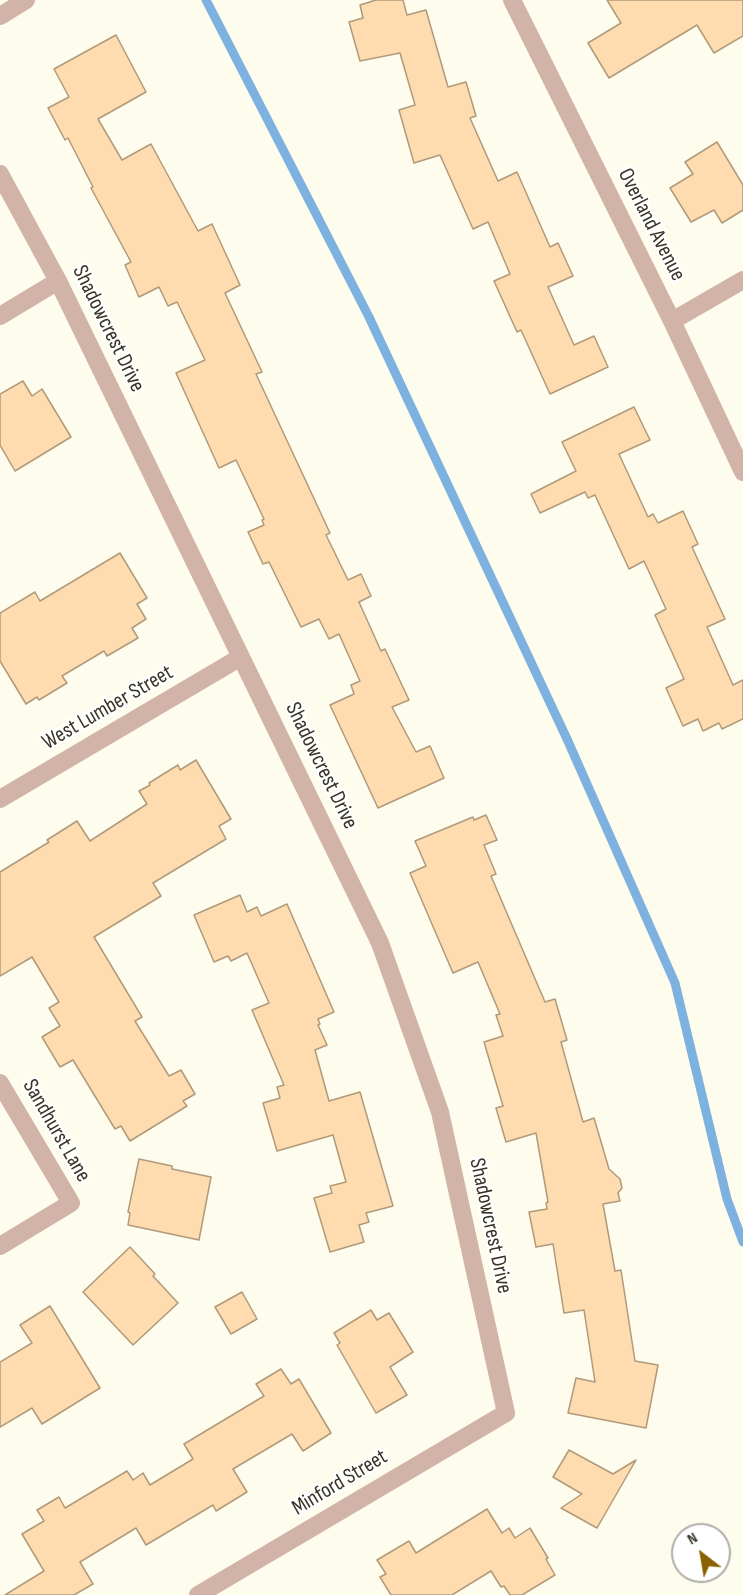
<!DOCTYPE html>
<style>
body{margin:0}
#map{position:relative;width:743px;height:1595px;overflow:hidden;background:#fefced;font-family:"Sofia Sans Condensed",sans-serif}
canvas{display:block}
.north{position:absolute;left:671px;top:1523px;width:60px;height:60px;box-sizing:border-box;background:#fff;border:2px solid #afaea8;border-radius:50%;rotate:329deg;font-size:16px;font-weight:700;line-height:24px;text-align:center;color:#383526}
.north::after{content:'';display:block;margin:auto;width:21px;height:27px;background:#8a6100;clip-path:polygon(50% 0,100% 100%,50% 72%,0 100%)}
</style>
<div id="map">
<canvas width="743" height="1595"></canvas>
<div class="north">N</div>
</div>
<script>
const context = document.querySelector('canvas').getContext('2d');
context.lineJoin = 'round';
const shape = rows => new Path2D(rows.map(r => 'M' + r).join(''));
function trace(path, color, width, dash) { context.strokeStyle = color; context.lineWidth = width; context.lineCap = dash ? 'butt' : 'round'; context.setLineDash(dash || []); context.stroke(path); }
function fillPath(path, color) { context.fillStyle = color; context.fill(path, 'evenodd'); }
function label(font, color, halo, rows, align = 'center') {
  context.font = font + ' "Sofia Sans Condensed",sans-serif'; context.lineWidth = 5; context.setLineDash([]); context.textBaseline = 'middle'; context.strokeStyle = halo; context.fillStyle = color; for (const [text, x, y, turn = 0] of rows) {
    context.save(); context.translate(x, y); context.rotate((+turn || 0) * Math.PI / 180); context.textAlign = isNaN(turn) ? turn : align; if (halo) context.strokeText(text, 0, 0); context.fillText(text, 0, 0); context.restore();
  }
}
trace(shape([
 [206,0,369,317,567,739,675,983,727,1199,743,1242]
]), '#7db1df', 9);
const building = shape([
 [376,0,403,0,407,15,426,10,448,87,466,82,476,116,470,118,498,181,517,172,550,247,558,243,573,276,548,287,574,345,594,336,608,367,550,394,521,330,517,332,494,281,510,274,488,222,473,229,440,155,414,163,399,110,415,105,400,53,360,61,349,22,363,18,360,5,376,0],
 [607,0,743,0,743,36,714,53,697,25,609,78,588,43,621,23,607,0],
 [116,35,146,92,98,119,122,160,151,144,198,231,212,224,240,285,225,293,262,372,256,374,330,533,326,535,348,580,361,574,371,596,359,602,381,651,385,649,409,700,392,707,416,752,430,746,444,778,378,808,330,705,354,694,351,685,360,681,339,634,329,639,319,619,301,627,269,562,263,564,248,532,264,525,262,520,264,519,236,460,219,468,176,373,205,360,177,302,168,306,159,287,139,297,125,265,131,262,91,188,93,187,68,138,65,140,48,108,69,97,54,69,116,35],
 [717,142,743,185,743,210,722,223,714,210,691,222,670,188,693,174,685,162,717,142],
 [23,381,32,396,42,389,71,437,15,471,0,445,0,394,23,381],
 [634,407,650,440,619,454,648,517,653,514,658,523,683,511,698,544,692,547,725,619,707,627,733,685,743,680,743,719,722,729,719,723,703,731,698,719,683,726,666,688,684,679,655,615,666,609,644,561,629,569,595,495,588,498,585,492,540,513,531,494,576,471,562,442,634,407],
 [120,553,147,598,137,604,146,619,132,628,138,638,107,656,104,651,62,676,67,683,39,700,37,697,26,704,0,661,0,613,35,592,40,601,120,553],
 [196,760,231,819,219,826,226,839,153,883,161,896,94,937,142,1017,135,1021,169,1076,181,1070,195,1094,183,1101,187,1106,130,1141,121,1126,115,1129,73,1060,60,1067,42,1037,60,1026,49,1008,59,1002,32,957,0,976,0,872,49,842,47,840,77,821,90,841,147,804,139,791,150,785,149,783,178,765,180,770,196,760],
 [486,815,497,840,484,845,496,874,491,876,545,1002,555,999,567,1040,561,1042,583,1122,594,1118,609,1169,620,1179,622,1188,618,1193,620,1201,603,1204,615,1271,621,1270,635,1361,658,1365,646,1428,568,1413,576,1378,595,1382,584,1310,564,1313,553,1244,536,1247,529,1212,547,1209,546,1203,548,1202,536,1133,506,1142,496,1108,503,1106,484,1042,503,1036,496,1015,500,1014,478,962,453,973,410,873,426,866,415,841,473,817,474,820,486,815],
 [240,895,247,912,257,907,261,916,287,904,334,1012,318,1019,320,1024,318,1025,327,1045,315,1050,329,1101,360,1092,393,1206,366,1213,369,1222,359,1225,364,1242,330,1252,314,1198,332,1193,330,1186,346,1182,333,1135,277,1151,263,1103,280,1098,277,1087,284,1085,252,1010,269,1003,247,953,231,961,228,956,214,962,194,915,240,895],
 [139,1159,172,1166,172,1169,211,1177,199,1240,128,1225,130,1213,128,1212,139,1159],
 [130,1247,155,1274,153,1276,178,1303,133,1345,83,1292,130,1247],
 [242,1292,257,1319,231,1334,215,1307,242,1292],
 [50,1306,100,1388,42,1424,32,1408,0,1427,0,1362,32,1343,20,1325,50,1306],
 [371,1310,377,1320,389,1313,413,1352,390,1367,407,1395,376,1413,337,1345,340,1343,334,1333,371,1310],
 [281,1369,291,1384,299,1379,331,1433,303,1451,292,1434,233,1469,247,1492,216,1511,213,1505,146,1545,136,1528,80,1562,93,1584,74,1595,5,1595,44,1571,22,1534,44,1521,37,1510,59,1497,65,1508,127,1471,133,1480,143,1473,150,1485,193,1459,184,1444,264,1396,256,1384,281,1369],
 [569,1450,613,1474,636,1460,597,1528,561,1508,582,1494,553,1477,569,1450],
 [487,1509,502,1533,509,1528,515,1538,530,1528,548,1558,546,1559,555,1575,522,1595,510,1595,504,1586,501,1587,491,1571,452,1595,391,1595,380,1577,386,1574,377,1560,409,1541,416,1553,487,1509]
]);
fillPath(building, '#fedcaf');
trace(building, '#b09a7b', 1.5);
trace(shape([
 [512,0,672,321,743,472],
 [0,16,26,0],
 [0,174,58,281,380,943,440,1112,506,1413,198,1595],
 [0,316,58,281],
 [672,321,743,280],
 [0,799,241,657],
 [0,1083,71,1203,0,1246]
]), '#d2b3a8', 18);
label('22px', '#383526', '#fff', [
 ["Overland Avenue",651,225,63],
 ["Shadowcrest Drive",108,329,64],
 ["West Lumber Street",108,708,-30],
 ["Shadowcrest Drive",321,766,64],
 ["Sandhurst Lane",56,1131,60],
 ["Shadowcrest Drive",490,1226,78],
 ["Minford Street",340,1483,-31]
]);
</script>
